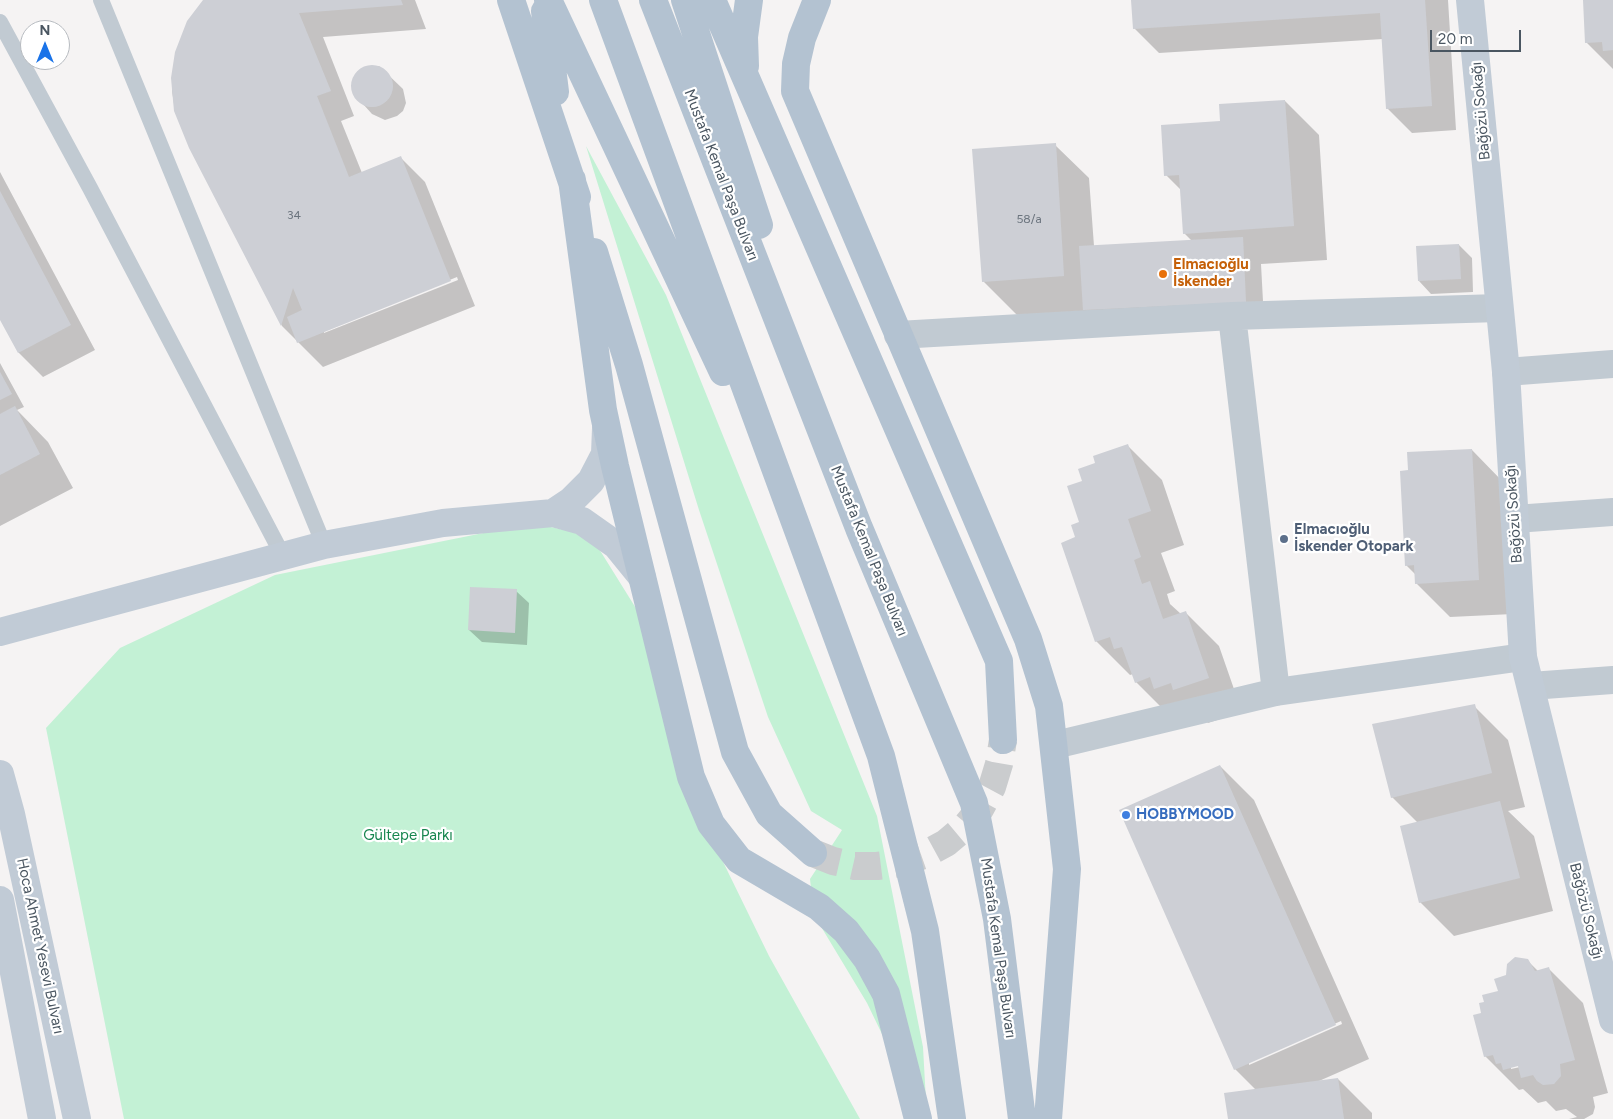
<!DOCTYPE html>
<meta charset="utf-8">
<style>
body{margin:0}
#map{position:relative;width:1613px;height:1119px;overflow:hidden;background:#f5f3f3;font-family:Figtree,sans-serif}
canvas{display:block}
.north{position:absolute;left:20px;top:20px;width:50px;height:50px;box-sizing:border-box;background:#fff;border:1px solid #b7bbc0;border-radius:50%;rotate:0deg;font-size:14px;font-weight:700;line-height:20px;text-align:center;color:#4a5661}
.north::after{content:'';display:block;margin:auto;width:18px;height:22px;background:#1a73e8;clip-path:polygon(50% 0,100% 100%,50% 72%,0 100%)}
.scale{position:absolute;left:1430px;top:30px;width:91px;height:22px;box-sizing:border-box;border:2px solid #4a5661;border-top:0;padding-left:6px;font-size:15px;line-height:18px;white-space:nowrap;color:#4a5661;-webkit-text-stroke:4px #fff;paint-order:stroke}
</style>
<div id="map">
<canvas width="1613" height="1119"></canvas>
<div class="north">N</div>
<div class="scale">20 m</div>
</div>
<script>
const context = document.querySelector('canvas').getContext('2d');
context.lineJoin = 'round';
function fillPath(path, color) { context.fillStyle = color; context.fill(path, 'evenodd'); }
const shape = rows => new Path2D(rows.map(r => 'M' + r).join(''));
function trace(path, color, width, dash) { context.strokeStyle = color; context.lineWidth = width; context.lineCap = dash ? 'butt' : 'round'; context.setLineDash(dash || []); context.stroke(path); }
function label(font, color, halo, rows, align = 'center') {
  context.font = font + ' Figtree,sans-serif'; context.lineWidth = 4.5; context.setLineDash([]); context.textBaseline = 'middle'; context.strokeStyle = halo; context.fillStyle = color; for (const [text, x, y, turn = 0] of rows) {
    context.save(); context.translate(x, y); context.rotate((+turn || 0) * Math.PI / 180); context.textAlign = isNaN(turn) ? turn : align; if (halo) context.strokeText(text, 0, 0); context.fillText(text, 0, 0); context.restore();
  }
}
fillPath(shape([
 [586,146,666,295,877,816,923,1047,927,1119,923,1119,867,1003,814,915,810,879,842,830,811,811,768,717,699,510],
 [533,523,591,536,647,626,687,788,769,956,860,1119,124,1119,46,728,120,648,275,575]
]), '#c3f1d5');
fillPath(shape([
 [205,0,415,0,426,29,323,37,354,116,341,121,362,173,400,157,425,182,475,306,323,367,282,326,190,147,175,111,172,91,173,71],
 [457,277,458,280,324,333,324,331],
 [1132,0,1448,0,1456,130,1412,133,1387,108,1383,39,1159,53,1134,28],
 [1584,0,1613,0,1613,69,1586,42],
 [379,66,403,89,406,103,403,111,397,116,385,120,372,114,354,94,353,80,356,75,364,67],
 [1285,101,1319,135,1327,260,1261,264,1264,320,1017,315,983,281,1055,145,1089,178,1094,246,1192,241,1184,233,1181,190,1166,175],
 [0,172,95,350,43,377,19,353,0,318],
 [1459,245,1472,258,1473,292,1431,294,1419,281],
 [0,363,24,407,17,410,48,442,73,488,0,526],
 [1128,446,1162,480,1184,545,1161,553,1175,591,1167,594,1170,604,1181,614,1185,612,1219,646,1242,712,1208,723,1203,718,1170,716,1136,682,1133,674,1130,675,1096,641,1077,538,1081,523,1083,482,1097,464],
 [1472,450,1505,484,1513,614,1450,617,1416,583,1415,574,1406,565,1410,472],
 [516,591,529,603,527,645,482,642,469,630],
 [1474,706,1508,740,1525,807,1508,811,1534,836,1553,911,1454,936,1420,902,1418,823,1392,797],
 [1220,766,1254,800,1369,1059,1319,1081,1338,1079,1372,1113,1372,1119,1229,1119,1256,1090,1235,1069],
 [1341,1021,1342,1024,1249,1065,1249,1062],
 [1527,960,1539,972,1549,969,1583,1003,1608,1093,1593,1097,1595,1107,1593,1114,1584,1119,1569,1119,1577,1117,1566,1109,1556,1111,1546,1101,1538,1103,1523,1089,1519,1090,1485,1056,1483,1014,1486,1003,1499,991,1508,976],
 [1524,1063,1525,1066,1511,1069,1511,1067]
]), '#0003');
fillPath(shape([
 [203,0,401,0,403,5,299,13,331,91,317,96,349,177,401,156,451,281,297,343,287,317,302,310,293,288,281,326,189,148,174,111,171,78,175,52,187,21],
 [1131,0,1425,0,1432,106,1386,109,1380,13,1133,29],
 [1583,0,1613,0,1613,50,1603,51,1602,42,1585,43],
 '351 86a21 21 0 1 1 42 0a21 21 0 1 1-42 0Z',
 [1285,100,1294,226,1183,234,1179,175,1164,176,1161,125,1220,121,1219,104],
 [1056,143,1064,276,982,282,972,149],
 [0,191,71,325,18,353,0,320],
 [1243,237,1246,302,1083,310,1079,246],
 [1459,244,1461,279,1418,281,1416,246],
 [0,372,12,394,0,400],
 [15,406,40,454,0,475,0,414],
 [1128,444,1151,511,1128,519,1141,557,1134,560,1142,584,1150,581,1163,619,1186,611,1209,678,1173,690,1171,683,1154,689,1150,677,1135,683,1122,647,1114,649,1110,637,1095,642,1061,543,1075,537,1071,525,1079,522,1067,486,1082,481,1078,469,1095,463,1093,456],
 [1472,449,1479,580,1415,584,1414,565,1405,566,1400,471,1408,470,1407,452],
 [470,587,517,589,515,633,468,630],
 [1475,704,1492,773,1391,798,1372,724],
 [1220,765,1336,1025,1234,1070,1119,810],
 [1500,801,1520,878,1419,903,1400,826],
 [1515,957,1528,959,1535,971,1549,967,1575,1060,1560,1064,1561,1076,1554,1084,1543,1085,1537,1081,1533,1075,1521,1078,1518,1066,1503,1070,1501,1063,1496,1064,1493,1055,1484,1057,1473,1015,1481,1013,1479,1003,1484,1002,1482,995,1498,991,1494,979,1506,975,1507,964],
 [1338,1078,1344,1119,1228,1119,1224,1093]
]), '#cdcfd5');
trace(shape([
 [813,853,833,861,855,866,877,866,901,863,924,855,946,843,965,827,980,809,992,787,999,764,1003,740]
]), '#caccce', 28, [28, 14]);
trace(shape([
 [101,0,324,545],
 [0,22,90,188,283,556]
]), '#c1cad2', 16);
trace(shape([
 [1232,316,1276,692],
 [898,335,1232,316,1499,308],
 [1506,372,1613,364],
 [1515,519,1613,512],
 [1531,686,1613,680],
 [1055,745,1276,692,1523,657]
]), '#c1cad2', 28);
trace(shape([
 [1470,0,1506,372,1523,657,1613,1020],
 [553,513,571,501,591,481,605,454,606,428],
 [0,632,324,545,443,523,553,513,582,521,616,545,642,577],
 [0,774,11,814,77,1119],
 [0,900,42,1119]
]), '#c1cbd6', 28);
trace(shape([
 [511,0,577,197],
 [548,0,723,372],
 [603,0,881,756,925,931,952,1119],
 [653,0,859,528,974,803,997,919,1022,1119],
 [685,0,759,225],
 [712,0,999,661,1003,740],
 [817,0,802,38,796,64,795,91,1028,639,1049,706,1067,869,1048,1119],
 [545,11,555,92],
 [745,66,744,37,749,0],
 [572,180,603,410,615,466,691,777,711,824,739,860,819,907,846,931,867,959,886,994,918,1119],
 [594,252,629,365,735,752,769,814,813,853]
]), '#b3c2d1', 28);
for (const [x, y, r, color] of [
 [1163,274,5,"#e8710a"],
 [1284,539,5,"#5c6f8a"],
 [1126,815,5,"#3f7fe0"]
]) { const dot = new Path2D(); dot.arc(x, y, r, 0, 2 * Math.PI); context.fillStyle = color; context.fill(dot); trace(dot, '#fff', 2); }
label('12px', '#6b747e', null, [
 ["34",294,215],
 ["58/a",1029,219]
]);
label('15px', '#4a5661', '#fff', [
 ["Bağözü Sokağı",1481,111,-95],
 ["Mustafa Kemal Paşa Bulvarı",721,175,69],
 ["Bağözü Sokağı",1514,514,-94],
 ["Mustafa Kemal Paşa Bulvarı",869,551,68],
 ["Bağözü Sokağı",1586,911,76],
 ["Hoca Ahmet Yesevi Bulvarı",40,946,78],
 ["Mustafa Kemal Paşa Bulvarı",998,948,82]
]);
label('bold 15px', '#c56008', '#fff', [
 ["Elmacıoğlu",1173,265],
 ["İskender",1173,282]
], 'left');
label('bold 15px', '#4e5e75', '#fff', [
 ["Elmacıoğlu",1294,530],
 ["İskender Otopark",1294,547]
], 'left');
label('bold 15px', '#366cbe', '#fff', [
 ["HOBBYMOOD",1136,815]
], 'left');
label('15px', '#17864f', '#fff', [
 ["Gültepe Parkı",408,836]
]);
</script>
